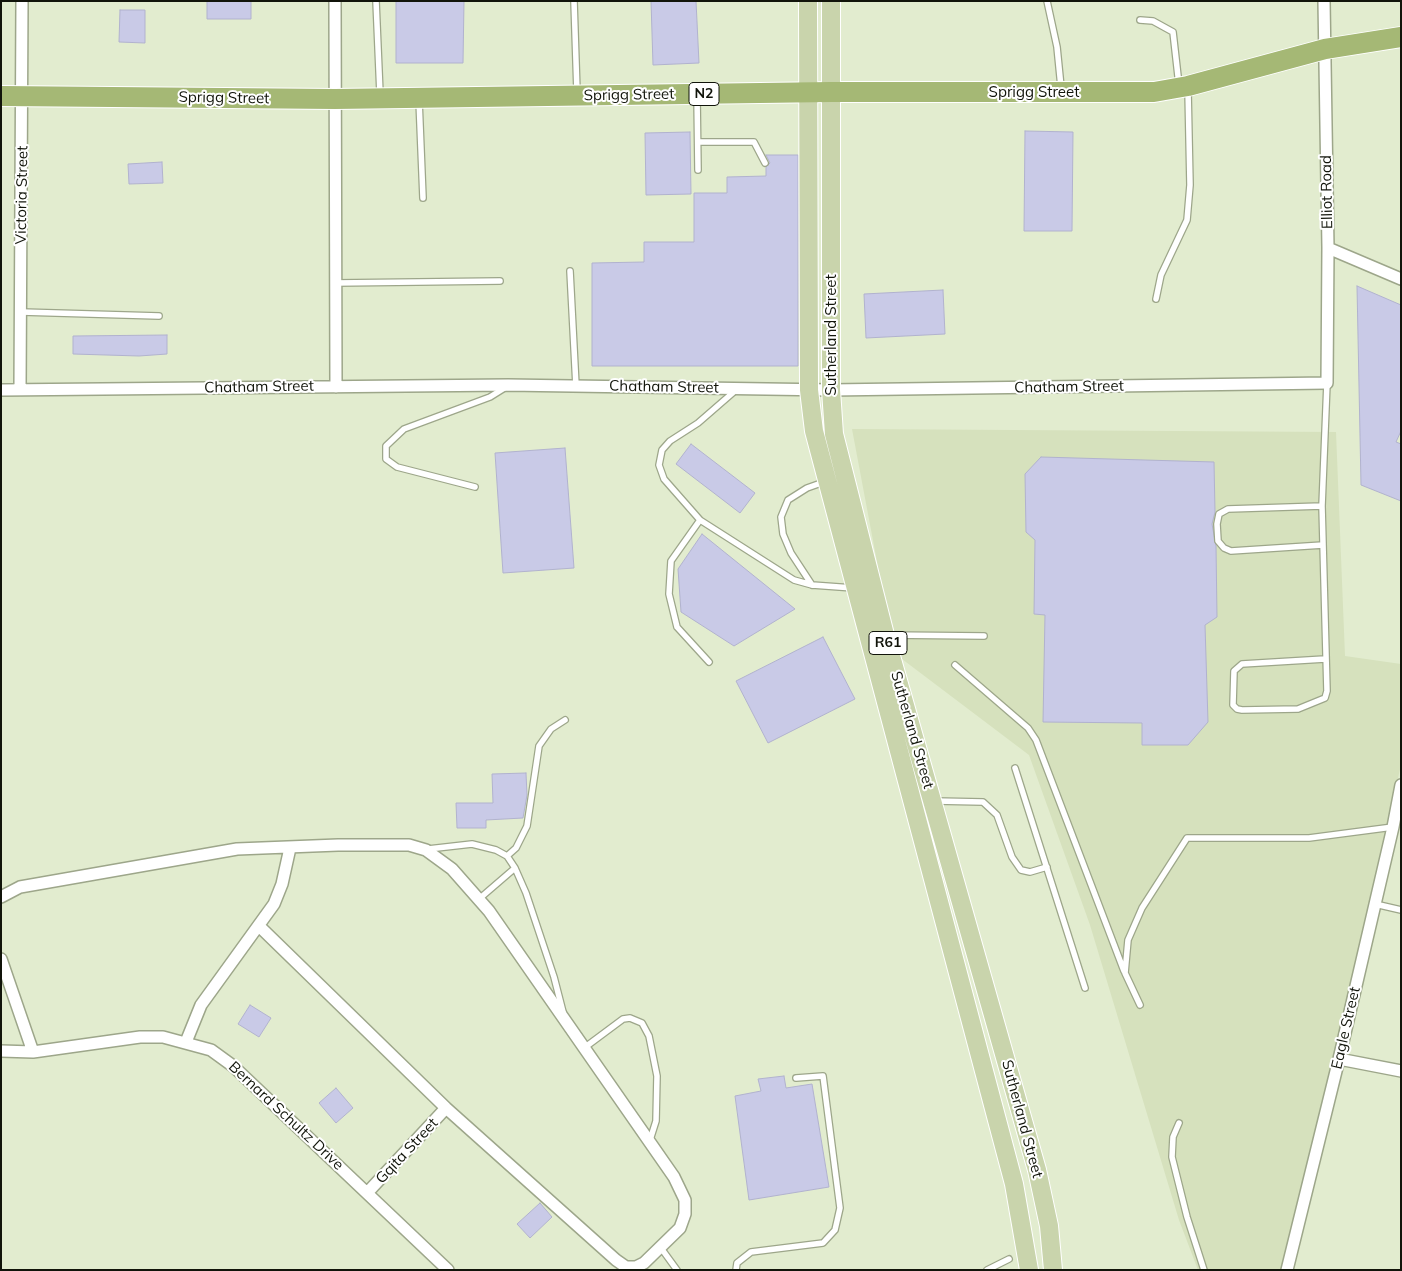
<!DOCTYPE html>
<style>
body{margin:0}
#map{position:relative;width:1402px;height:1271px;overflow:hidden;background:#e2eccf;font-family:Mulish,sans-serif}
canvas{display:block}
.frame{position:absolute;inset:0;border:2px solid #11140a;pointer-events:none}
</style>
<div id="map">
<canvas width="1402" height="1271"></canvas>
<div class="frame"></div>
</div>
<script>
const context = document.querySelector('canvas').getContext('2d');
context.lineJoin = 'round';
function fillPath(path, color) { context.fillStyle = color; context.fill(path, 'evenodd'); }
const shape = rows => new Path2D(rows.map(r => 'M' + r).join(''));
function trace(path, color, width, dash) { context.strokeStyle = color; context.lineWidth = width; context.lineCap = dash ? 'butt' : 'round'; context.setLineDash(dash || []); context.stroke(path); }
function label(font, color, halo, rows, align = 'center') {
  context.font = font + ' Mulish,sans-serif'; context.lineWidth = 4; context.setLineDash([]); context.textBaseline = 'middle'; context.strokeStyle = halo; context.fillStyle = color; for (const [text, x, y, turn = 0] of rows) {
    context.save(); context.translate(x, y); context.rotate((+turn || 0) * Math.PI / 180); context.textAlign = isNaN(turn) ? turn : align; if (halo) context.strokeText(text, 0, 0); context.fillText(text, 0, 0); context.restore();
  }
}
fillPath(shape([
 [852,429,1336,432,1345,656,1401,664,1401,765,1285,1270,1198,1270,1179,1220,1090,925,1029,755,898,656,884,599]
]), '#d6e1bd');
const building = shape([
 [207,1,251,1,251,19,207,19,207,1],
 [396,1,464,1,463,63,396,63,396,1],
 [651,1,696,1,699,63,653,65,651,1],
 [120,10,145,10,145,43,119,42,120,10],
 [1025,131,1073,132,1072,231,1024,231,1025,131],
 [690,132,691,194,646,195,645,133,690,132],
 [766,155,798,155,798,366,592,366,592,263,644,262,644,242,694,242,694,193,727,193,727,177,766,176,766,167,770,163,766,155],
 [162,162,163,183,129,184,128,164,162,162],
 [1357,286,1401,305,1401,431,1396,442,1401,444,1401,501,1361,485,1357,286],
 [943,290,945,334,866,338,864,294,943,290],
 [167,335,167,354,139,356,73,354,73,336,167,335],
 [691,444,755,493,740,513,676,464,691,444],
 [565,448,574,568,503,573,495,453,565,448],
 [1041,457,1214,462,1215,512,1212,524,1216,546,1217,617,1205,625,1208,722,1188,745,1142,745,1142,723,1043,722,1045,615,1034,614,1035,540,1026,532,1025,474,1041,457],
 [702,534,795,609,734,646,681,612,678,569,702,534],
 [823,637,855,699,768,743,736,681,823,637],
 [526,773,527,795,523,818,486,820,486,828,457,828,456,803,493,803,492,774,526,773],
 [250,1005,271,1018,259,1037,238,1024,250,1005],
 [784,1076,786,1088,812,1084,829,1187,749,1200,735,1096,761,1091,758,1079,784,1076],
 [336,1088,353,1108,336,1123,319,1103,336,1088],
 [540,1203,552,1217,530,1238,517,1224,540,1203]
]);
fillPath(building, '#c9cae7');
trace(building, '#b1b2ce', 1);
const lane = shape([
 [376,1,380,94],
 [574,1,577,92],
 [1047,1,1057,47,1061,87],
 [1140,20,1153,21,1173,32,1179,85],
 [697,96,698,170],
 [419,100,423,198],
 [698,142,754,142,765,163],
 [570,271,576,386],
 [335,283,500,281],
 [1156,299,1161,275,1187,220,1190,185,1188,90],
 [21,312,159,316],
 [475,487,397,467,386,459,386,446,404,429,490,397,506,387],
 [1322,506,1228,509,1219,514,1217,524,1218,541,1224,548,1231,551,1323,545],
 [700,520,664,479,659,465,662,450,670,441,698,423,736,390],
 [812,585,791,553,783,534,781,517,788,500,807,488,824,482],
 [887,635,984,636],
 [1325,659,1242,664,1234,671,1233,705,1237,709,1242,710,1298,709,1325,698,1327,691,1322,506,1327,383],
 [709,662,677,627,669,594,671,561,700,520,794,580,812,585,853,588],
 [955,665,1028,728,1036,740,1124,971],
 [1015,768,1085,988],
 [935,801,983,802,997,815,1012,857,1021,870,1030,872,1047,867],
 [428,849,472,844,496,850,507,856,515,868,526,893,554,977,563,1012],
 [507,856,516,848,527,826,539,746,551,729,565,720],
 [479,899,515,868],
 [1375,904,1401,910],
 [1140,1005,1125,973,1128,940,1142,908,1187,838,1309,838,1393,827],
 [584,1048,623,1019,630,1018,642,1023,649,1036,657,1076,656,1121,650,1140],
 [1179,1123,1173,1137,1172,1157,1187,1217,1204,1270],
 [661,1248,677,1270],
 [736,1270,737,1263,751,1252,823,1243,835,1230,840,1208,823,1076,796,1078],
 [987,1270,1009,1259]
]);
const street = shape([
 [335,1,336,387],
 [1328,248,1401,279],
 [20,389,22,1],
 [1,390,508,385,831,390,1327,383,1328,248,1324,1],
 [1,897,20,887,237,849,338,845,409,845,426,850,452,869,489,911,674,1177,685,1200,685,1214,680,1228,644,1263,636,1267,626,1267,616,1260,446,1108,259,926],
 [1,959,33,1052],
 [186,1042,201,1005,274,904,282,884,290,848],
 [1,1051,33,1052,140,1037,163,1037,211,1050,233,1066,448,1270],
 [1339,1059,1401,1071],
 [367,1193,446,1108],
 [1287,1270,1339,1059,1393,827,1401,785]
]);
const primary = shape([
 [808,1,809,390,814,431,1014,1184,1029,1270],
 [831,1,831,390,834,434,885,635,1037,1170,1049,1226,1053,1270]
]);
const highway = shape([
 [1,96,335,99,831,92,1154,92,1188,86,1325,49,1401,37]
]);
trace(lane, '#9da68a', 8);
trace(street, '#9da68a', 14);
trace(primary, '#fff', 20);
trace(highway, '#fff', 22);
trace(lane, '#fff', 5.5);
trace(street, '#fff', 11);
trace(primary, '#c9d4ac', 18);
trace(highway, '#a5b875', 20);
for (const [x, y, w] of [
 [704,94,30],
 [888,643,38]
]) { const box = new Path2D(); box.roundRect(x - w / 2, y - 11.5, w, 23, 4); context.fillStyle = '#fff'; context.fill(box); trace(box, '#11140a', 1); }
label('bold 14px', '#11140a', null, [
 ["N2",704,94],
 ["R61",888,643]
]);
label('15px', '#11140a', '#fff', [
 ["Sprigg Street",1034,92],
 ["Sprigg Street",629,95,-1],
 ["Sprigg Street",224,98,1],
 ["Elliot Road",1327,192,-91],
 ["Victoria Street",22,195,-89],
 ["Sutherland Street",831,335,-90],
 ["Chatham Street",259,387,-1],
 ["Chatham Street",664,387,1],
 ["Chatham Street",1069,387,-1],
 ["Sutherland Street",912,730,74],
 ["Eagle Street",1346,1028,-77],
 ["Bernard Schultz Drive",286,1116,43],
 ["Sutherland Street",1022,1119,75],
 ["Gqita Street",407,1151,-47]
]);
</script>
